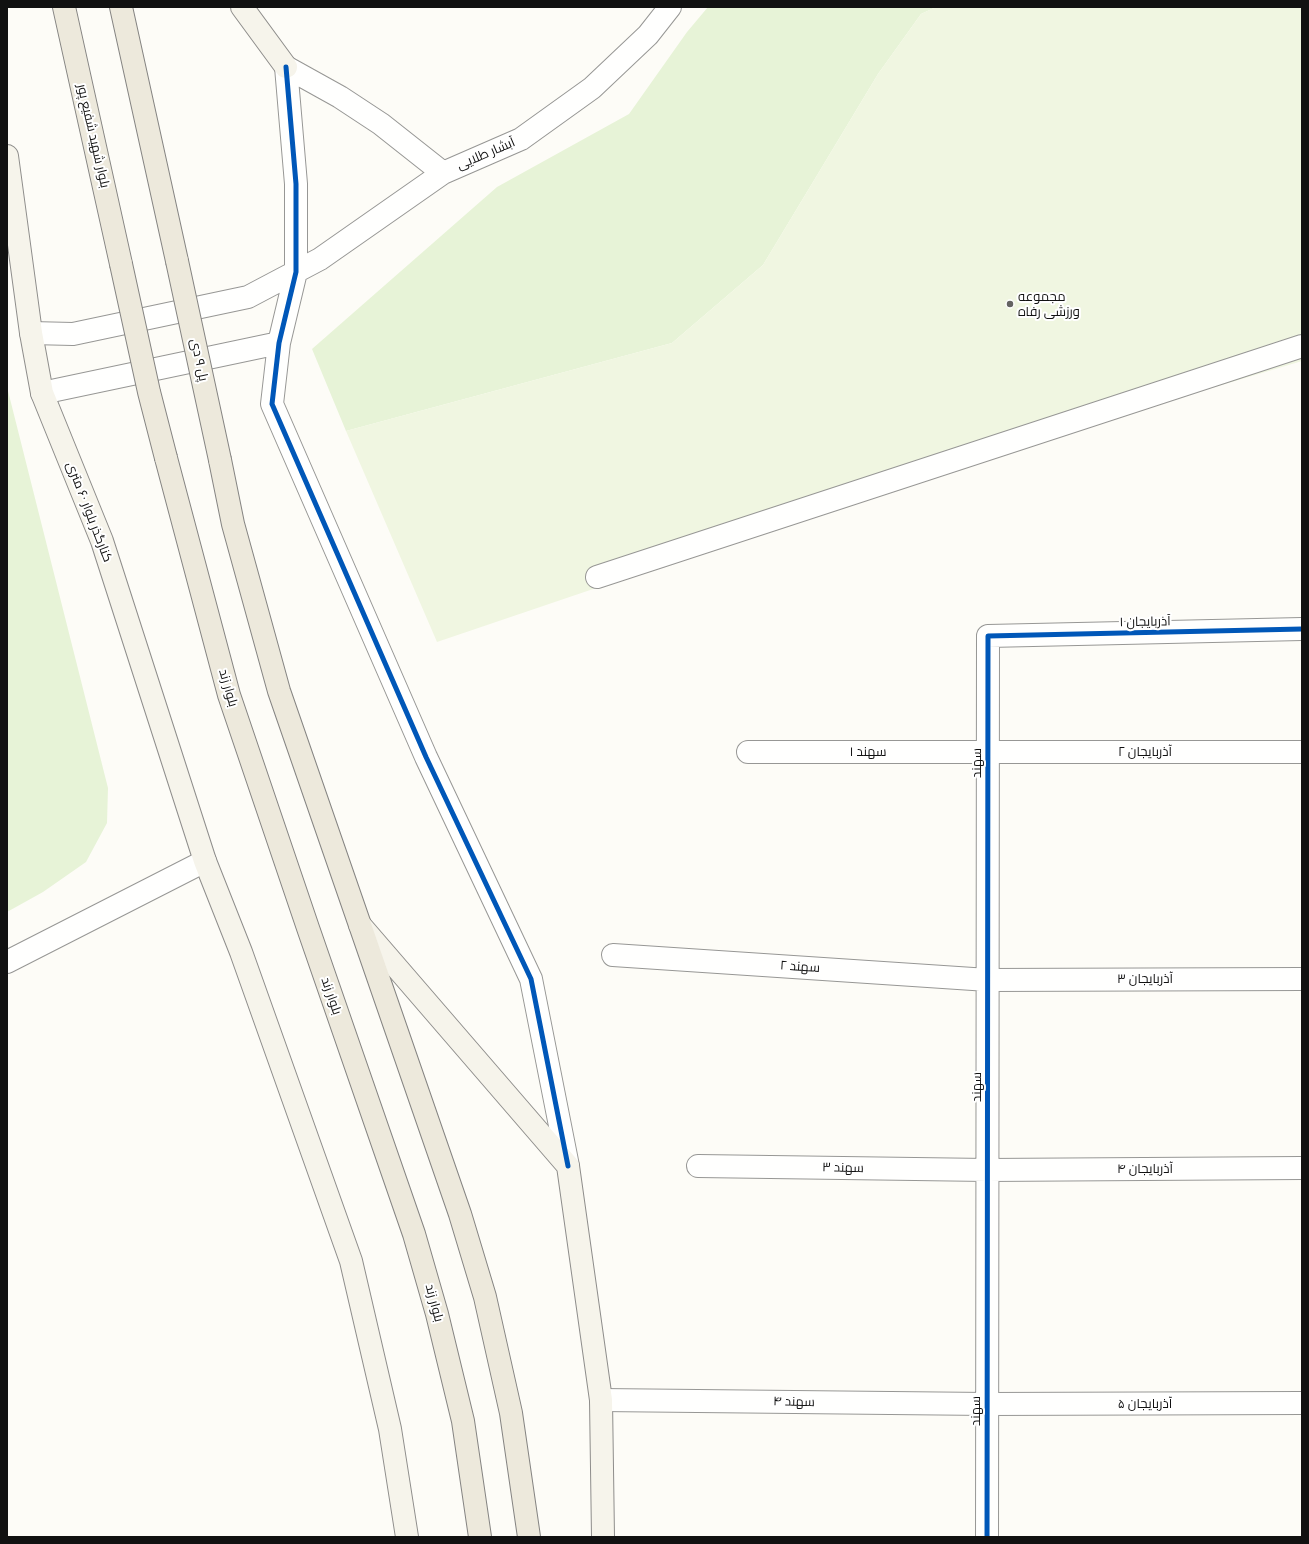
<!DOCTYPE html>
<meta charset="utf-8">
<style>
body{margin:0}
#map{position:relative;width:1309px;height:1544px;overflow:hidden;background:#fdfcf7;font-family:"Zilla Slab",serif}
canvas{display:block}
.frame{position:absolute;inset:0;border:8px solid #111;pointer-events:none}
</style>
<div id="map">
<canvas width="1309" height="1544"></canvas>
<div class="frame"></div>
</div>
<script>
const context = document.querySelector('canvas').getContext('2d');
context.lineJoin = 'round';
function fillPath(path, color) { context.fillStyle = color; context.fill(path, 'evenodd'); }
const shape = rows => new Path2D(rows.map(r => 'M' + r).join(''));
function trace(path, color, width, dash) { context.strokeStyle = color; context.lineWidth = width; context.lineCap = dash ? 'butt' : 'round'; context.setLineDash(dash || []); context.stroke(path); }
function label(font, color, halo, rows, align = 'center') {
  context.font = font + ' "Zilla Slab",Cairo,serif'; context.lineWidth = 4; context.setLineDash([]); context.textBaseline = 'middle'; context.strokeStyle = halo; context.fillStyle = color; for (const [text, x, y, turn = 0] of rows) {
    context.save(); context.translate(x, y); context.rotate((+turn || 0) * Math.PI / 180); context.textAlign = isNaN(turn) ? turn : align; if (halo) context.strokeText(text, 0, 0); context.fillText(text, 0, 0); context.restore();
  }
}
fillPath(shape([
 [708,7,936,7,921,14,878,74,763,265,672,343,346,431,312,349,497,187,629,114,687,32],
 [7,387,108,788,107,823,86,862,43,892,7,912]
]), '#e7f3d7');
fillPath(shape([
 [936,7,1302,7,1302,361,991,454,437,642,346,431,672,343,763,265,878,74,921,14]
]), '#f0f6e1');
const minor = shape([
 [286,67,296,184,296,272,279,343,272,404,426,757,531,979,568,1166],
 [286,67,340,97,381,124,443,173,521,139,592,88,648,35,670,7],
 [31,333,73,334,248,297,320,259,443,173],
 [42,393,279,343],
 [597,577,1302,346],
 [748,752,1302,752],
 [613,955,988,980,1302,979],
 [7,962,205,861],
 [698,1166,987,1170,1302,1168],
 [601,1400,987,1404,1302,1403],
 [987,1537,988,636,1302,629]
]);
const secondary = shape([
 [242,7,286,67],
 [7,156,31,333,42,393,102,541,205,861,241,952,351,1261,390,1429,407,1537],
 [360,925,568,1166,601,1400,603,1537]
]);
const primary = shape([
 [64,7,121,264],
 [121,7,177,261],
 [166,458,229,695,308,928,414,1234,437,1314,463,1421,480,1537],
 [220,460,233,524,279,691,460,1214,485,1297,511,1413,529,1537]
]);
trace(minor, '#979795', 24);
trace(secondary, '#8e8d8b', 24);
trace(primary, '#858482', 24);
trace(minor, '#fffffe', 22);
trace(secondary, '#f6f4eb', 22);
trace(primary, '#ede9dc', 22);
const primaryBridge = shape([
 [177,261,220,460],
 [121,264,149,392,166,458]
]);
trace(primaryBridge, '#858482', 24, []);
trace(primaryBridge, '#ede9dc', 22);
trace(shape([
 [286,67,296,184,296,272,279,343,272,404,426,757,531,979,568,1166],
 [987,1537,988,636,1302,629]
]), '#0057b8', 5);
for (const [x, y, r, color] of [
 [1010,304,4,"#646362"]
]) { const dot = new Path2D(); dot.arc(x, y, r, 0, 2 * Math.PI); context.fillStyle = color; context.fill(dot); trace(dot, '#fff', 1.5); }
label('13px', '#111', '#fff', [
 ["بلوار شهید شفیع پور",93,136,77],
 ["آبشار طلایی",486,154,-23],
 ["پل ۹ دی",199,360,78],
 ["کنارگذر بلوار ۶۰ متری",89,512,69],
 ["آذربایجان ۱",1145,622,-1],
 ["بلوار زند",228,688,74],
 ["سهند ۱",868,752],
 ["آذربایجان ۲",1145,752],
 ["سهند",977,763,-90],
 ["سهند ۲",800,967,4],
 ["آذربایجان ۳",1145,979],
 ["بلوار زند",331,996,71],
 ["سهند",977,1087,-90],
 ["سهند ۳",843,1168,1],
 ["آذربایجان ۴",1145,1169],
 ["بلوار زند",434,1303,75],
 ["سهند ۴",794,1402,1],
 ["آذربایجان ۵",1145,1404],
 ["سهند",976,1411,-90]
]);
label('13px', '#111', '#fff', [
 ["مجموعه",1018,297],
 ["ورزشی رفاه",1018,312]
], 'left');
</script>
